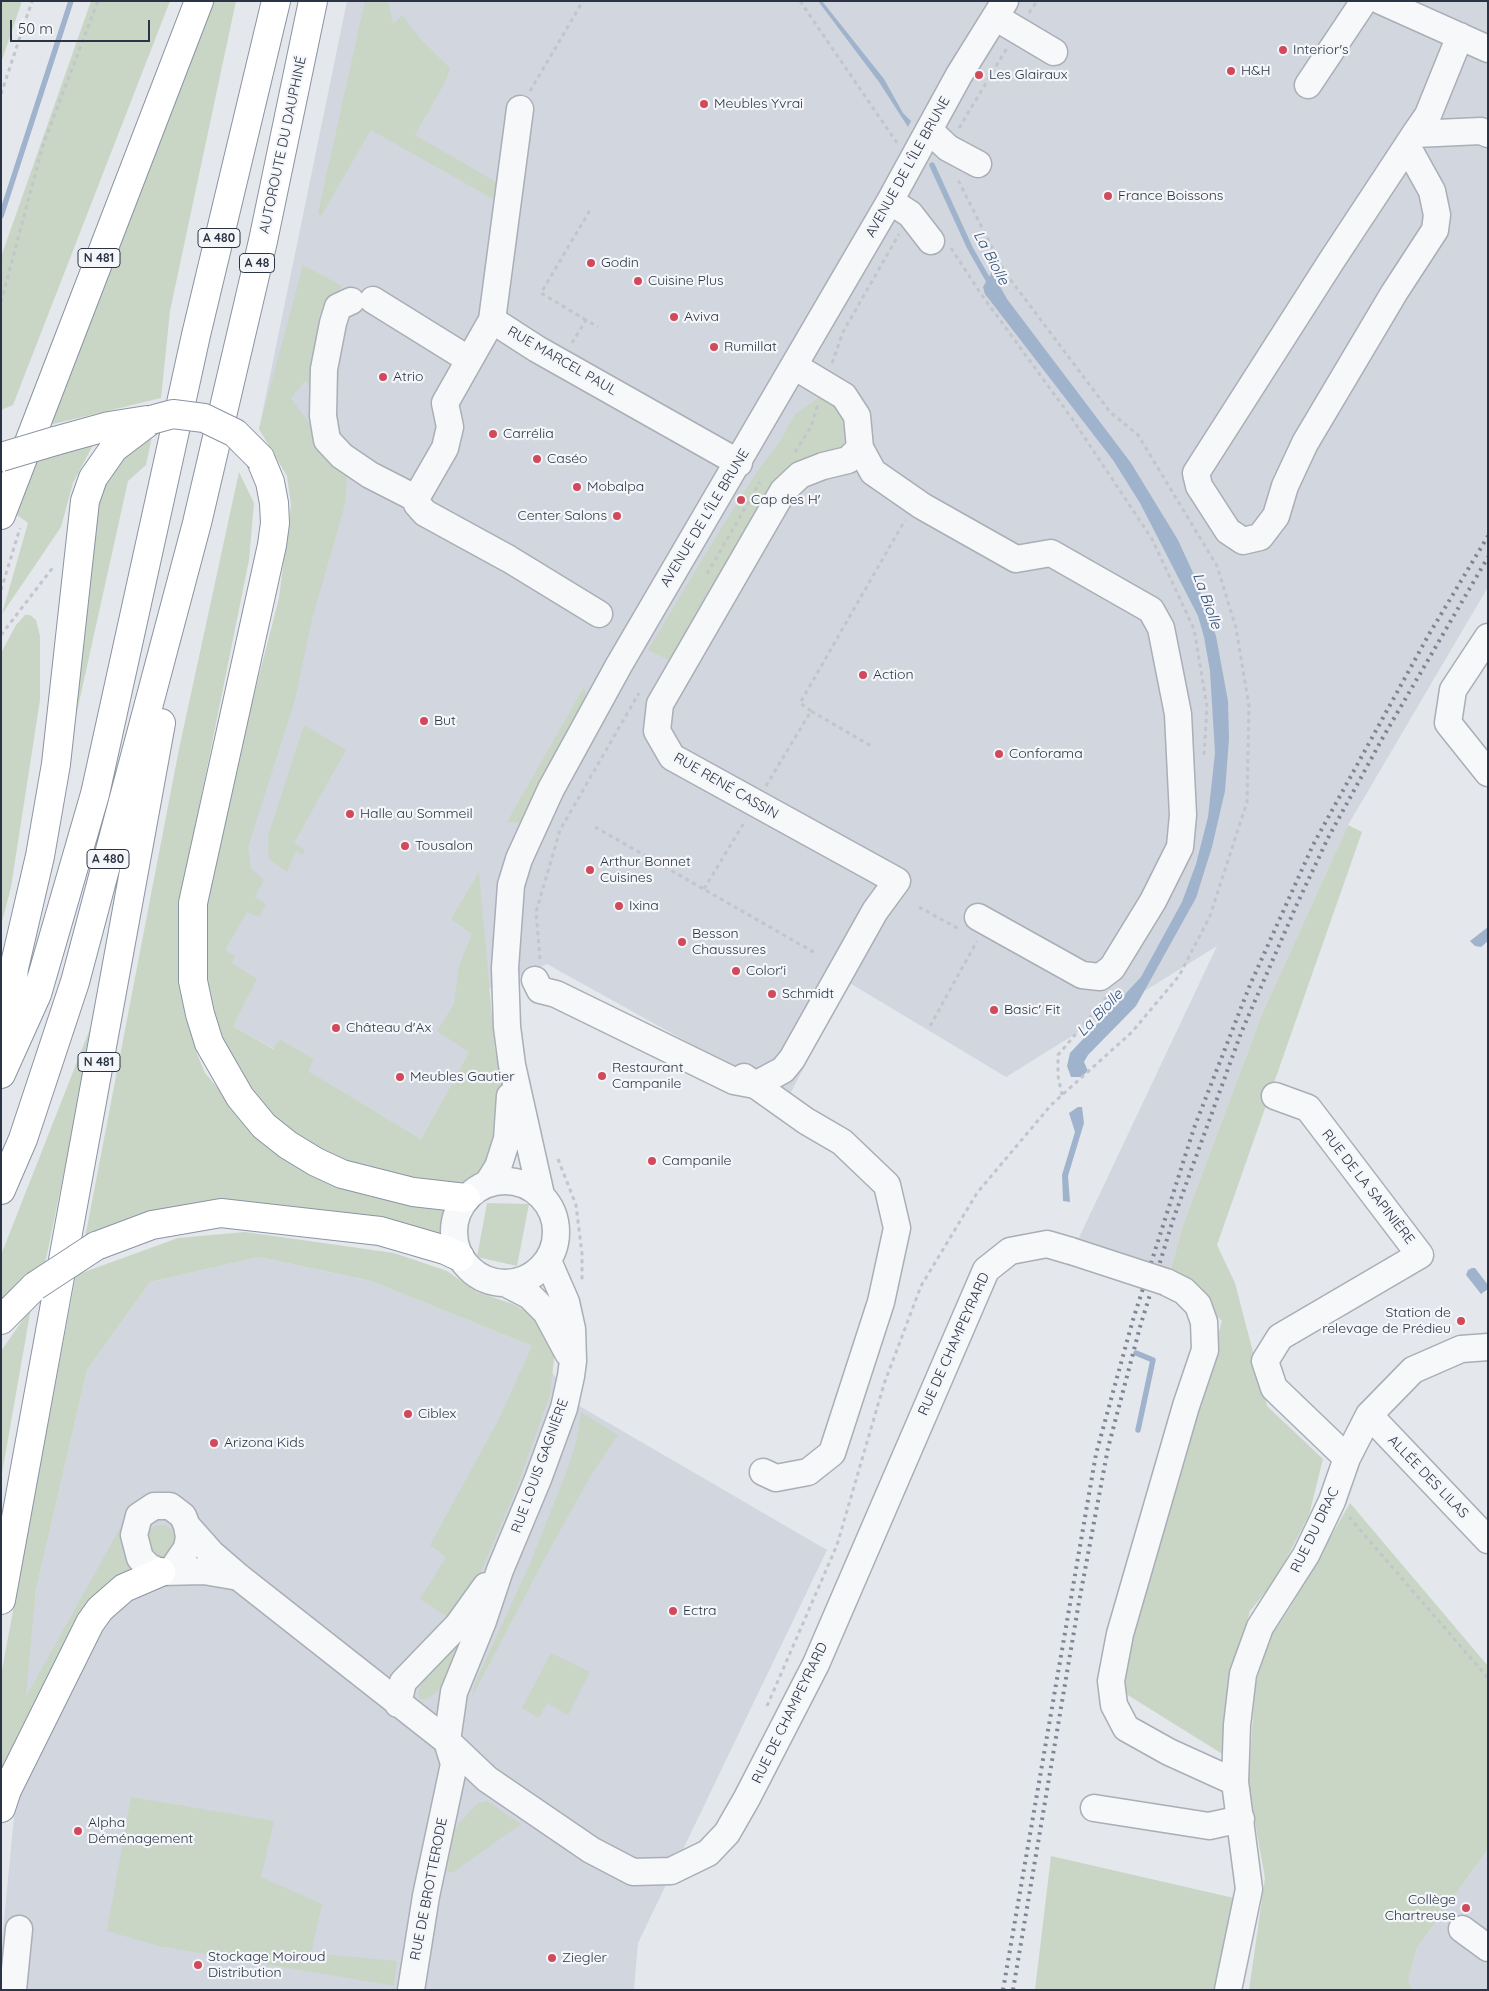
<!DOCTYPE html>
<meta charset="utf-8">
<style>
body{margin:0}
#map{position:relative;width:1489px;height:1991px;overflow:hidden;background:#e4e7ec;font-family:Quicksand,sans-serif}
canvas{display:block}
.frame{position:absolute;inset:0;border:2px solid #2b3445;pointer-events:none}
.scale{position:absolute;left:10px;top:20px;width:140px;height:22px;box-sizing:border-box;border:2px solid #2b3445;border-top:0;padding-left:6px;font-size:15px;line-height:18px;white-space:nowrap;color:#2b3445;-webkit-text-stroke:4px #f4f6f9;paint-order:stroke}
</style>
<div id="map">
<canvas width="1489" height="1991"></canvas>
<div class="frame"></div>
<div class="scale">50 m</div>
</div>
<script>
const context = document.querySelector('canvas').getContext('2d');
context.lineJoin = 'round';
function fillPath(path, color) { context.fillStyle = color; context.fill(path, 'evenodd'); }
const shape = rows => new Path2D(rows.map(r => 'M' + r).join(''));
function trace(path, color, width, dash) { context.strokeStyle = color; context.lineWidth = width; context.lineCap = dash ? 'butt' : 'round'; context.setLineDash(dash || []); context.stroke(path); }
function label(font, color, halo, rows, align = 'center') {
  context.font = font + ' Quicksand,sans-serif'; context.lineWidth = 4.5; context.setLineDash([]); context.textBaseline = 'middle'; context.strokeStyle = halo; context.fillStyle = color; for (const [text, x, y, turn = 0] of rows) {
    context.save(); context.translate(x, y); context.rotate((+turn || 0) * Math.PI / 180); context.textAlign = isNaN(turn) ? turn : align; if (halo) context.strokeText(text, 0, 0); context.fillText(text, 0, 0); context.restore();
  }
}
fillPath(shape([
 [347,1,1488,1,1488,587,1348,825,1262,1014,1183,1225,1170,1272,1076,1244,1217,946,1006,1077,848,982,788,1098,547,964,454,1004,469,1052,421,1139,307,1071,314,1059,280,1039,274,1049,233,1026,219,923,347,476,259,429],
 [259,1257,371,1281,532,1346,576,1404,827,1550,638,1943,634,1990,1,1990,1,1951,36,1590,87,1370,150,1282],
 [1488,1849,1488,1990,1249,1990,1406,1986,1417,1948]
]), '#d2d6de');
fillPath(shape([
 [1,1,22,1,1,63],
 [91,1,170,1,13,405,1,410,1,257],
 [212,1,236,1,170,311,161,398,49,425],
 [365,1,388,1,393,24,402,15,422,41,450,68,445,82,415,135,498,183,495,200,371,130,321,216,318,213],
 [303,265,342,286,319,315,315,389,305,381,291,398,347,476,345,504,312,619,295,700,248,847,251,868,264,880,255,897,266,904,259,917,247,912,225,950,235,956,232,963,257,979,233,1026,273,1049,280,1039,314,1059,308,1071,421,1139,469,1052,437,1031,454,1004,459,966,472,934,451,919,479,872,495,1050,502,1076,501,1107,490,1160,472,1180,443,1186,322,1155,291,1134,260,1105,225,1056,207,998,201,925,222,820,279,598,291,505,287,476,259,429],
 [818,398,834,400,848,422,848,435,841,447,811,456,787,468,768,488,669,660,648,650,723,525,757,472,779,443,795,414],
 [152,437,146,465,128,481,76,716,90,539,99,488,130,447],
 [93,445,73,483,61,527,2,614,28,523,17,515,36,461],
 [239,472,254,503,249,560,191,847,181,936,181,990,197,1054,205,1073,264,1143,310,1174,358,1193,413,1207,447,1207,442,1240,301,1211,84,1243,179,749],
 [25,615,30,615,36,620,40,636,40,700,11,887,1,926,1,653,16,625],
 [584,687,587,698,520,823,507,822],
 [304,725,346,750,294,843,305,850,303,855,296,851,287,872,269,859,268,836],
 [1348,825,1362,832,1217,1245,1235,1283,1267,1406,1323,1459,1309,1515,1276,1579,1250,1611,1231,1680,1224,1755,1123,1692,1127,1637,1222,1321,1170,1272,1183,1225,1262,1014],
 [97,1011,45,1264,1,1308,1,1255],
 [487,1203,529,1204,517,1266,477,1257],
 [245,1232,394,1253,447,1271,477,1292,513,1304,537,1318,555,1350,550,1395,516,1489,481,1571,449,1618,420,1599,446,1557,430,1545,499,1419,532,1346,371,1281,259,1257,150,1282,87,1370,36,1590,26,1697,120,1528,127,1555,139,1571,1,1784,1,1675,76,1275,178,1238],
 [31,1308,1,1479,1,1351],
 [581,1412,618,1435,591,1475,546,1556,472,1697,475,1683,529,1566,568,1468,577,1439],
 [1350,1503,1488,1666,1488,1849,1417,1948,1408,1980,1412,1990,1249,1990,1265,1878,1252,1806,1235,1782,1250,1762,1255,1685,1270,1637,1291,1606],
 '145 1541a16 16 0 1 1 32 0a16 16 0 1 1-32 0Z',
 [472,1623,445,1682,438,1691,427,1699,420,1699,418,1693,427,1670],
 [551,1653,590,1672,568,1715,547,1703,539,1718,522,1708],
 [131,1797,274,1821,261,1877,322,1904,311,1953,397,1961,394,1986,159,1946,107,1931],
 [487,1801,521,1824,452,1873,447,1871,455,1828,477,1804],
 [1051,1856,1234,1898,1216,1990,1035,1990]
]), '#c9d6c5');
fillPath(shape([
 [818,1,822,1,884,79,903,113,911,121,908,127,879,82],
 [992,272,1007,299,1131,463,1178,540,1194,575,1216,636,1228,701,1229,739,1225,791,1212,847,1196,898,1136,1006,1088,1055,1084,1062,1088,1071,1081,1077,1071,1077,1067,1066,1070,1053,1141,977,1182,902,1196,864,1208,817,1215,753,1210,671,1204,637,1198,616,1140,503,1113,460,985,294,983,287],
 [1488,927,1488,941,1481,947,1475,946,1470,941],
 [1078,1107,1082,1107,1084,1123,1068,1176,1070,1202,1063,1201,1062,1175,1075,1132,1069,1113],
 [1472,1268,1475,1268,1488,1285,1488,1289,1481,1294,1466,1275,1468,1270]
]), '#9fb4cc');
trace(shape([
 [932,165,970,248,991,285],
 [1,216,71,1],
 [1136,1353,1153,1360,1138,1430]
]), '#9fb4cc', 5.5);
const minor = shape([
 [1381,1,1488,49],
 [995,17,1054,52],
 [1308,85,1364,1],
 [520,109,492,320,537,349,739,463],
 [929,130,948,148,978,164],
 [1415,134,1481,131,1488,134],
 [1407,146,1432,191,1437,215,1435,230,1394,293,1305,443,1285,486,1276,516,1260,537,1243,541,1228,531,1199,486,1196,473,1332,260,1415,134,1428,115,1460,36],
 [890,201,910,214,931,241],
 [373,300,468,359],
 [351,301,338,307,333,323,324,369,323,416,327,440,342,456,370,475,417,499],
 [492,320,445,403,450,427,445,448,418,495,417,504,425,513,509,559,599,614],
 [860,448,873,472,922,506,1016,559,1051,553,1151,610,1161,628,1178,714,1183,815,1180,847,1153,901,1112,968,1100,977,1082,975,978,917],
 [1488,637,1453,690,1448,723,1488,773],
 [535,980,540,990,556,994,734,1081,755,1085,783,1070,792,1059,875,911,897,881,672,757,657,731,660,704,783,491,800,475,823,466,848,460,860,448,857,416,844,396,794,366],
 [744,1077,806,1121,842,1142,887,1185,897,1228,881,1302,832,1453,808,1472,776,1478,763,1472],
 [1275,1096,1308,1108,1420,1255,1280,1337,1265,1361,1274,1388,1347,1458],
 '454 1232a51 51 0 1 1 102 0a51 51 0 1 1-102 0Z',
 [488,1183,498,1167,507,1139,510,1096],
 [541,1195,512,1065,507,1027,505,968,511,885,519,859,551,789,619,665,890,201,959,75,1005,1],
 [1166,1282,1184,1291,1198,1305,1204,1322,1205,1350,1186,1406,1120,1634,1111,1681,1114,1705,1126,1728,1169,1752,1235,1782],
 [507,1284,530,1296,546,1312,568,1353],
 [1369,1415,1488,1540],
 [187,1526,211,1553,240,1578,447,1741,487,1779,591,1850,633,1872,671,1871,708,1853,727,1833,747,1798,816,1664,986,1270,1010,1251,1047,1244,1071,1251],
 [172,1570,187,1548,189,1537,187,1526,183,1516,170,1506,154,1506,139,1516,134,1535,140,1558,149,1567,161,1572,204,1571,239,1577],
 [398,1704,403,1682,458,1625,486,1586],
 [1094,1808,1209,1826,1241,1819],
 [1462,1929,1488,1948],
 [13,1990,19,1929],
 [411,1990,426,1896,454,1764,447,1741,454,1692,483,1621,500,1570,538,1479,564,1408,571,1376,573,1361,572,1329,566,1302,548,1261],
 [1228,1990,1249,1889,1235,1782,1237,1725,1243,1674,1260,1627,1306,1555,1332,1501,1347,1458,1369,1415,1413,1370,1461,1349,1488,1347]
]);
const highway = shape([
 [55,441,109,426,147,420],
 [260,458,270,482,274,503,275,523,272,545,193,903,193,981,200,1014,209,1043,240,1097,264,1126,288,1145,316,1162,342,1174,413,1192,466,1198],
 [1,515,199,1],
 [7,1043,14,968,40,856,56,764,85,501,93,478,114,448,151,420],
 [1,1074,37,994,95,794,196,335,276,1],
 [1,1190,23,1139,75,982,197,523,263,241,313,1],
 [96,1246,152,1225,221,1213,380,1231,445,1250,460,1257],
 [1,1320,35,1286],
 [1,1600,161,723],
 [1,1808,7,1790,90,1623,100,1609,124,1588,161,1572]
]);
trace(minor, '#a9aeb7', 29);
trace(highway, '#8b94a3', 30);
trace(shape([
 [800,1,897,143],
 [1029,13,1037,1],
 [530,91,583,1],
 [1,94,32,1],
 [959,128,1007,48],
 [951,248,981,294,1073,420,1152,539,1194,629,1207,707,1204,756],
 [1,302,43,145,98,1],
 [586,320,541,293,590,210],
 [572,343,586,320,598,327],
 [832,363,843,332,899,234],
 [795,452,811,427,818,404],
 [707,574,760,482],
 [1,590,20,528],
 [1,635,54,566],
 [811,711,800,703,905,520],
 [766,786,811,711,873,747],
 [595,827,817,954],
 [704,889,745,821],
 [919,907,961,930],
 [540,959,536,912,560,830,639,693],
 [930,1026,977,941],
 [1062,1095,1058,1076,1058,1055,1107,997],
 [558,1159,576,1205,582,1254,582,1281],
 [1349,1517,1488,1678],
 [767,1706,837,1545,884,1384,921,1286,977,1193,1051,1105,1132,1032,1179,976,1210,916,1247,802,1249,706,1236,628,1217,566,1138,435,1110,412,1004,271,958,180]
]), '#c2c5cb', 3, [4, 4]);
trace(minor, '#f7f8fa', 26);
trace(highway, '#fff', 28);
trace(shape([
 [1003,1990,1096,1454,1132,1323,1194,1128,1250,985,1313,845,1428,636,1488,536],
 [1013,1990,1079,1602,1108,1448,1140,1327,1173,1220,1241,1033,1297,904,1328,838,1382,739,1488,557]
]), '#7d8696', 4, [2.5, 5]);
const minorBridge = shape([
 [1071,1251,1166,1282]
]);
const highwayBridge = shape([
 [151,420,173,414,204,418,235,433,260,458],
 [1,457,55,441],
 [35,1286,96,1246]
]);
trace(minorBridge, '#a9aeb7', 29, []);
trace(highwayBridge, '#8b94a3', 30, []);
trace(minorBridge, '#f7f8fa', 26);
trace(highwayBridge, '#fff', 28);
for (const [x, y, r, color] of [
 [1283,50,5,"#d1495b"],
 [1231,71,5,"#d1495b"],
 [979,75,5,"#d1495b"],
 [704,104,5,"#d1495b"],
 [1108,196,5,"#d1495b"],
 [591,263,5,"#d1495b"],
 [638,281,5,"#d1495b"],
 [674,317,5,"#d1495b"],
 [714,347,5,"#d1495b"],
 [383,377,5,"#d1495b"],
 [493,434,5,"#d1495b"],
 [537,459,5,"#d1495b"],
 [577,487,5,"#d1495b"],
 [741,500,5,"#d1495b"],
 [617,516,5,"#d1495b"],
 [863,675,5,"#d1495b"],
 [424,721,5,"#d1495b"],
 [999,754,5,"#d1495b"],
 [350,814,5,"#d1495b"],
 [405,846,5,"#d1495b"],
 [590,870,5,"#d1495b"],
 [619,906,5,"#d1495b"],
 [682,942,5,"#d1495b"],
 [736,971,5,"#d1495b"],
 [772,994,5,"#d1495b"],
 [994,1010,5,"#d1495b"],
 [336,1028,5,"#d1495b"],
 [602,1076,5,"#d1495b"],
 [400,1077,5,"#d1495b"],
 [652,1161,5,"#d1495b"],
 [1461,1321,5,"#d1495b"],
 [408,1414,5,"#d1495b"],
 [214,1443,5,"#d1495b"],
 [673,1611,5,"#d1495b"],
 [78,1831,5,"#d1495b"],
 [1466,1908,5,"#d1495b"],
 [552,1958,5,"#d1495b"],
 [198,1965,5,"#d1495b"]
]) { const dot = new Path2D(); dot.arc(x, y, r, 0, 2 * Math.PI); context.fillStyle = color; context.fill(dot); trace(dot, '#f4f6f9', 2); }
for (const [x, y, w] of [
 [219,238,42],
 [99,258,42],
 [257,263,35],
 [108,859,42],
 [99,1062,42]
]) { const box = new Path2D(); box.roundRect(x - w / 2, y - 9.5, w, 19, 4); context.fillStyle = '#f4f6f9'; context.fill(box); trace(box, '#2b3445', 1); }
label('bold 12px', '#2b3445', null, [
 ["A 480",219,238],
 ["N 481",99,258],
 ["A 48",257,263],
 ["A 480",108,859],
 ["N 481",99,1062]
]);
label('14px', '#2b3445', '#f4f6f9', [
 ["Interior's",1293,50],
 ["H&H",1241,71],
 ["Les Glairaux",989,75],
 ["Meubles Yvrai",714,104],
 ["France Boissons",1118,196],
 ["Godin",601,263],
 ["Cuisine Plus",648,281],
 ["Aviva",684,317],
 ["Rumillat",724,347],
 ["Atrio",393,377],
 ["Carrélia",503,434],
 ["Caséo",547,459],
 ["Mobalpa",587,487],
 ["Cap des H'",751,500],
 ["Center Salons",607,516,"right"],
 ["Action",873,675],
 ["But",434,721],
 ["Conforama",1009,754],
 ["Halle au Sommeil",360,814],
 ["Tousalon",415,846],
 ["Arthur Bonnet",600,862],
 ["Cuisines",600,878],
 ["Ixina",629,906],
 ["Besson",692,934],
 ["Chaussures",692,950],
 ["Color'i",746,971],
 ["Schmidt",782,994],
 ["Basic' Fit",1004,1010],
 ["Château d'Ax",346,1028],
 ["Restaurant",612,1068],
 ["Campanile",612,1084],
 ["Meubles Gautier",410,1077],
 ["Campanile",662,1161],
 ["Station de",1451,1313,"right"],
 ["relevage de Prédieu",1451,1329,"right"],
 ["Ciblex",418,1414],
 ["Arizona Kids",224,1443],
 ["Ectra",683,1611],
 ["Alpha",88,1823],
 ["Déménagement",88,1839],
 ["Collège",1456,1900,"right"],
 ["Chartreuse",1456,1916,"right"],
 ["Stockage Moiroud",208,1957],
 ["Distribution",208,1973],
 ["Ziegler",562,1958]
], 'left');
label('14px', '#2b3445', '#f4f6f9', [
 ["AUTOROUTE DU DAUPHINÉ",283,145,-78],
 ["AVENUE DE L'ÎLE BRUNE",908,167,-61],
 ["RUE MARCEL PAUL",562,361,30],
 ["AVENUE DE L'ÎLE BRUNE",705,518,-59],
 ["RUE RENÉ CASSIN",726,786,30],
 ["RUE DE LA SAPINIÈRE",1368,1187,52],
 ["RUE DE CHAMPEYRARD",954,1344,-66],
 ["RUE LOUIS GAGNIÈRE",540,1466,-70],
 ["ALLÉE DES LILAS",1428,1477,46],
 ["RUE DU DRAC",1315,1530,-64],
 ["RUE DE CHAMPEYRARD",790,1713,-64],
 ["RUE DE BROTTERODE",429,1889,-79]
]);
label('italic 15px', '#34527a', '#f4f6f9', [
 ["La Biolle",991,258,62],
 ["La Biolle",1207,601,70],
 ["La Biolle",1100,1013,-46]
]);
</script>
